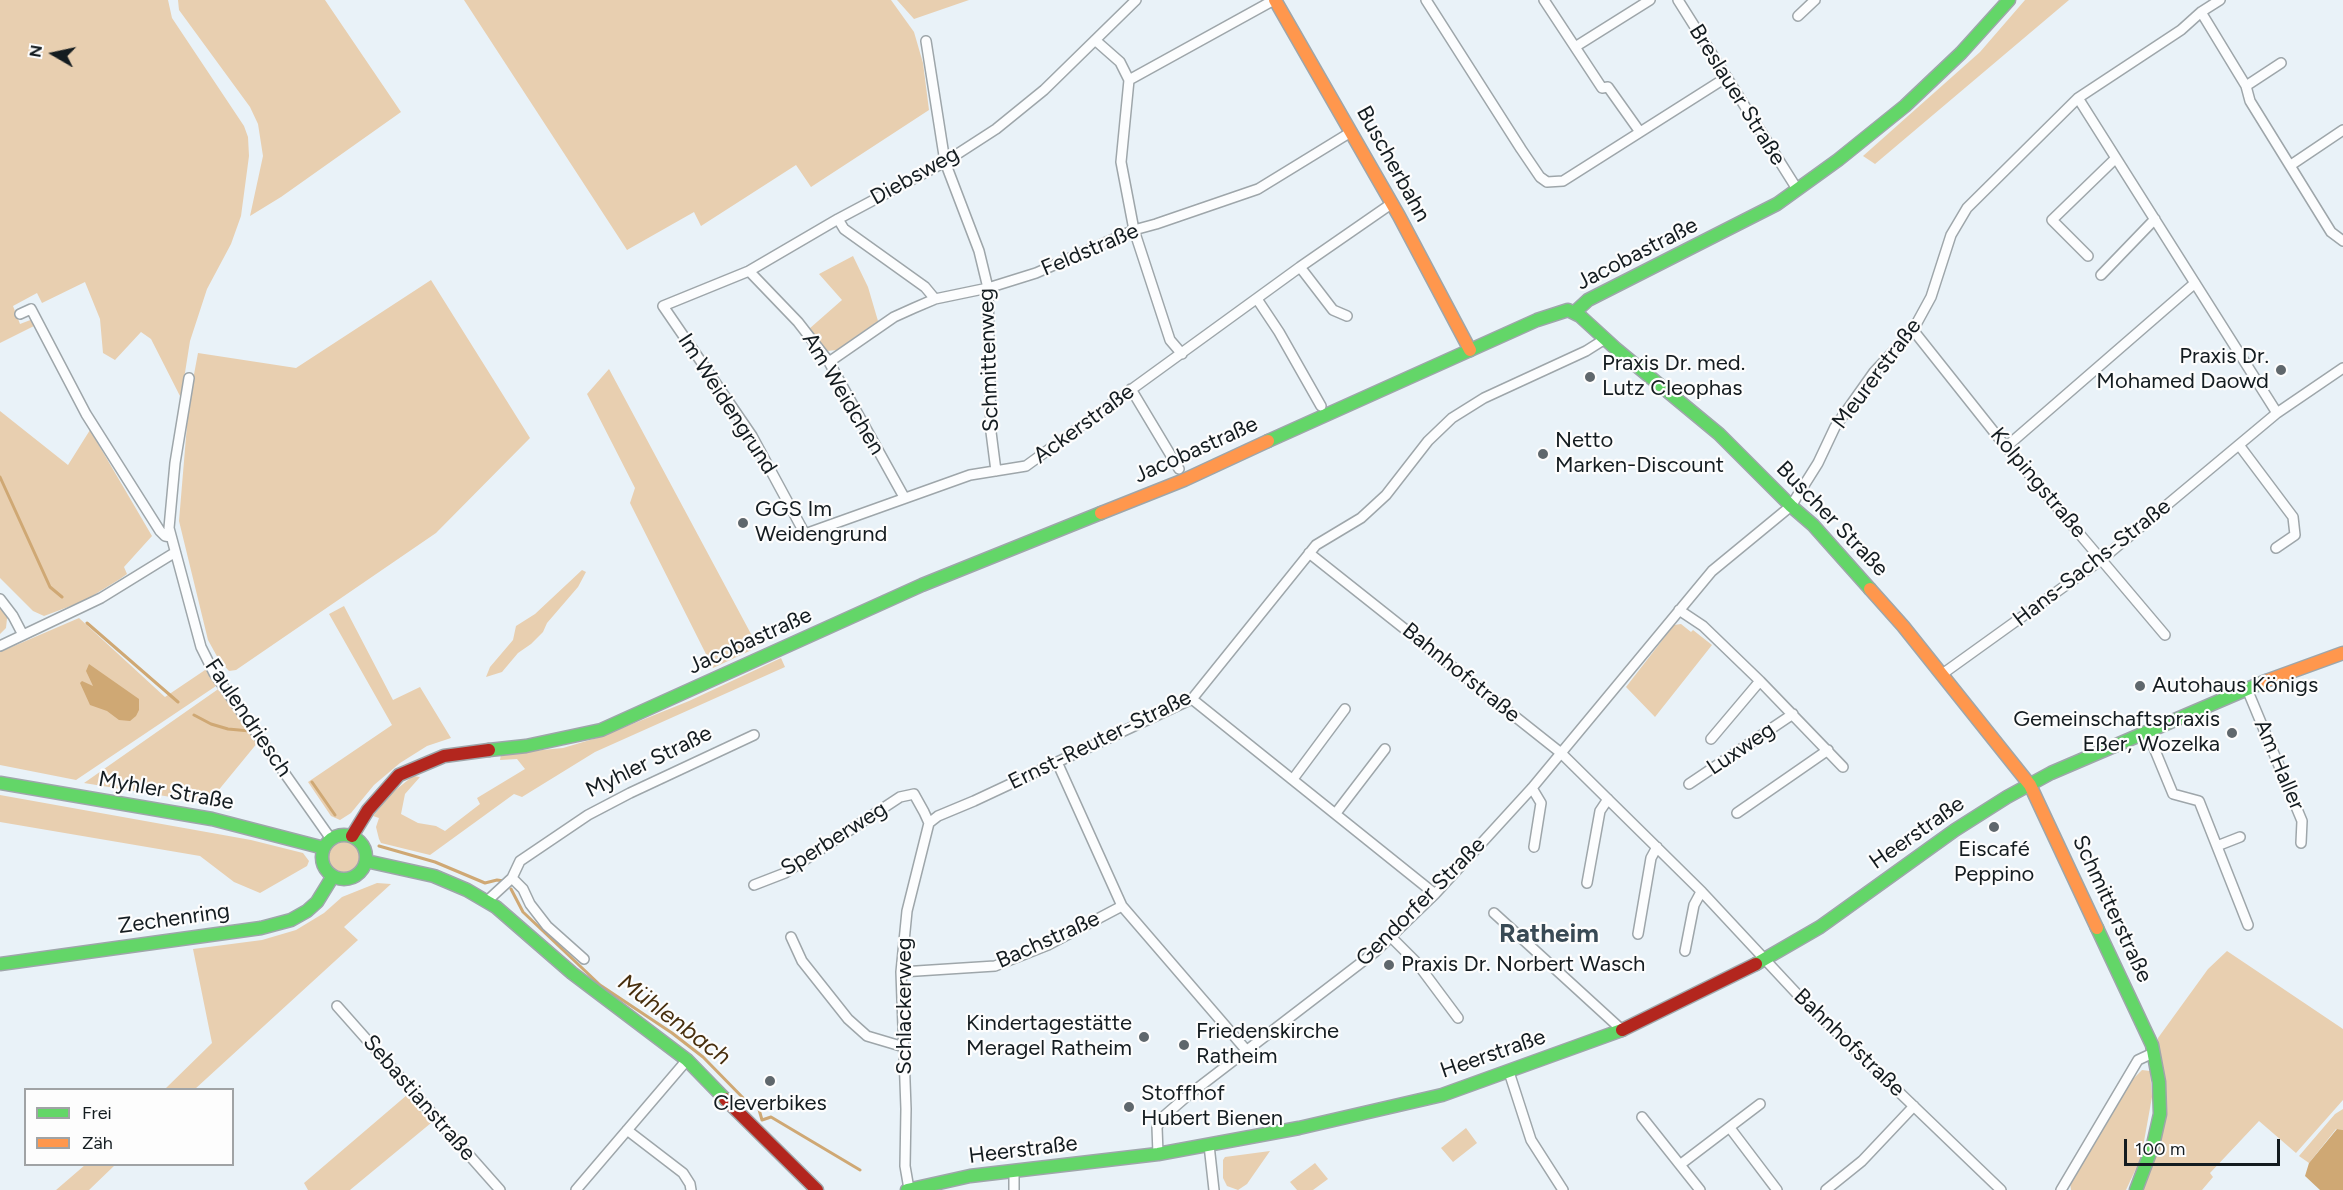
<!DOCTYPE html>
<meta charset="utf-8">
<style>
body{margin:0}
#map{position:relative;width:2343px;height:1190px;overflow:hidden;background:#e9f2f8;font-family:Figtree,sans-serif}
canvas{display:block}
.legend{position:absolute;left:24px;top:1088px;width:210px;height:78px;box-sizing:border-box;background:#fdfdfd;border:2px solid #a0a3a5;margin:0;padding:8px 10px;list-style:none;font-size:18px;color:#141c20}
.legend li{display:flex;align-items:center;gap:12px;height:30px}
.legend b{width:30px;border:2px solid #a0a3a5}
.north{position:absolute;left:24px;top:24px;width:60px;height:60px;-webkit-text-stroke:4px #fdfdfd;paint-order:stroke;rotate:279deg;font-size:16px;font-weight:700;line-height:24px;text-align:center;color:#141c20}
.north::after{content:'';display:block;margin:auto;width:21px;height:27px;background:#141c20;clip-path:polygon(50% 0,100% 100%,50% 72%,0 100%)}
.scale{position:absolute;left:2124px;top:1139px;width:156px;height:27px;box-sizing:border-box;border:3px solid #141c20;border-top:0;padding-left:8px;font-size:18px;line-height:21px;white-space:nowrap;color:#141c20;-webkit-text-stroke:4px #fdfdfd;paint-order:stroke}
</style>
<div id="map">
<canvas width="2343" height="1190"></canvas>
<ul class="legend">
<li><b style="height:8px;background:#63d668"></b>Frei</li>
<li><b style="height:8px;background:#ff974d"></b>Zäh</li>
</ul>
<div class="north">N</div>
<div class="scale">100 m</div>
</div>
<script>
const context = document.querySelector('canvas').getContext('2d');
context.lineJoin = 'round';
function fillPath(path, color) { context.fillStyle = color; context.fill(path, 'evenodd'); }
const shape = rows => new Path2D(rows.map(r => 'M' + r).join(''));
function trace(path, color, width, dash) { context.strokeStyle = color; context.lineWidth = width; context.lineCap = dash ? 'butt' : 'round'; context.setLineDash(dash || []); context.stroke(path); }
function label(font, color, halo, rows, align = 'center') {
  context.font = font + ' Figtree,sans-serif'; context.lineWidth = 4.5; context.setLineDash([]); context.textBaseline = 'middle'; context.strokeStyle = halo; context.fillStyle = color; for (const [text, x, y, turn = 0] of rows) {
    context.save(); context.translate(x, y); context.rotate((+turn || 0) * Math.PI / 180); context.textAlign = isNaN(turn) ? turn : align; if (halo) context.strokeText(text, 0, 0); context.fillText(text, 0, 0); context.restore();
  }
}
fillPath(shape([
 [0,0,168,0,172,18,244,126,248,137,249,156,241,216,231,244,207,289,190,341,181,398,151,339,141,332,115,360,103,353,100,319,85,282,42,303,37,293,13,306,20,324,33,319,36,325,0,343],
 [178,0,325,0,401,112,281,197,250,216,263,156,258,124,250,107,179,10],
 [464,0,891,0,914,32,923,63,929,110,811,187,796,165,701,226,694,212,627,250],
 [897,0,969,0,914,19],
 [2025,0,2069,0,1875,164,1863,156,1980,52],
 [853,256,868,287,878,321,837,350,827,351,809,329,842,300,819,274],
 [431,280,530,438,436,533,236,670,229,671,219,660,208,640,179,521,189,401,198,353,296,368],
 [609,369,758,647,713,668,630,503,635,488,587,394],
 [0,411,68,465,90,430,152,536,124,567,127,574,120,579,84,601,44,616,33,611,0,578],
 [582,570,586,572,578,587,547,623,543,632,531,644,518,653,502,672,486,677,490,667,513,640,516,626,535,614],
 [0,597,8,609,6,628,0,634],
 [344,606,393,700,420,687,451,738,427,746,400,763,374,785,351,813,340,820,331,816,308,782,392,725,329,614],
 [79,618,165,697,208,668,219,684,76,780,0,765,0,652],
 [1681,624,1691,632,1693,630,1712,645,1655,717,1626,687,1674,625],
 [781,658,785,667,595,752,522,797,514,794,430,855,381,843,379,839,376,827,379,818,373,816,393,792,413,776,420,777,405,794,401,814,418,823,436,826,445,831,480,804,477,798,525,769,517,759,500,760,501,754,563,748,600,737,689,701],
 [224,685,263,736,208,803,84,783],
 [0,795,251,840,303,853,309,861,307,866,260,893,234,882,200,856,0,822],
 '328 857a16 16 0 1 1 32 0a16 16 0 1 1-32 0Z',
 [377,883,391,884,344,927,358,940,195,1089,165,1089,212,1043,193,949,262,940,296,930,324,913,342,897],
 [2227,951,2343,1029,2343,1100,2296,1153,2259,1121,2210,1173,2213,1177,2202,1190,2140,1190,2160,1137,2158,1038,2208,969],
 [2142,1070,2150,1071,2152,1097,2141,1158,2126,1190,2071,1190,2070,1182,2124,1088],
 [407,1095,431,1123,350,1190,308,1190,304,1183],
 [2343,1109,2343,1130,2336,1129,2309,1163,2299,1156,2335,1114],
 [1466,1128,1477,1143,1453,1162,1441,1148],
 [1270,1151,1247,1184,1238,1190,1227,1186,1223,1178,1223,1160,1225,1157],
 [1315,1163,1328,1179,1313,1190,1297,1190,1290,1182],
 [85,1165,115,1165,89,1190,56,1190]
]), '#e8cfb0');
fillPath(shape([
 [89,664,139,699,139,710,136,716,130,721,119,720,107,711,90,705,80,683,82,681,93,686,86,671],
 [2337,1129,2343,1130,2343,1190,2320,1190,2305,1176,2309,1163]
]), '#cfa874');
trace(shape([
 [0,477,50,587,62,597],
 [87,623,178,702],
 [194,715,211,724,228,729,250,731],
 [312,782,335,815],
 [379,846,435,862,485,883,497,880,504,881],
 [511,889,523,912,600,985,672,1033,703,1057,749,1104,758,1106,762,1120,771,1117,860,1170]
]), '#cfa874', 3);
const street = shape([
 [1136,0,1044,90,996,129,945,162,838,219,749,271,663,306,752,436,805,534,970,475,1026,466,1300,267,1391,204],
 [1426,0,1521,149,1540,177,1547,182,1563,181,1727,77],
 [1544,0,1602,88,1608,87,1640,132],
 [1678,0,1797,189],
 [2201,12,2246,86,2250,101,2331,232,2343,241],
 [1798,16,1815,0],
 [1095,40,1120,62,1129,80,1121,162,1134,230,1170,340,1182,354],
 [926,41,945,162,979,251,988,288,991,432,996,471],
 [1575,47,1650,0],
 [1129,80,1274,0],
 [2246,86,2281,63],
 [2078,98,2277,413],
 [2291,165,2343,130],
 [838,219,844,229,925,287,935,299],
 [2088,256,2052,220,2116,158],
 [1300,267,1333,310,1347,316],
 [749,271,798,322,829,362,904,497],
 [2101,275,2155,219],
 [1257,299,1279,332,1321,406],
 [20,314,31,309,86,414,160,531,165,536,171,537],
 [1913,330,2006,447,2165,635],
 [829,362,894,317,914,308,935,299,988,288,1036,273,1134,230,1156,224,1258,189,1351,132],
 [189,378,175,463,169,528,201,647,214,673,331,839],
 [1131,389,1179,469],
 [2239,445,2293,517,2295,535,2276,548],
 [2006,447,2195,283],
 [1309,553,1561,753,1702,892,1799,996,2001,1190],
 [0,599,13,616,23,635],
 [1679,610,1703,626,1760,681,1843,767],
 [0,646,101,598,174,553],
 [1941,675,2101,560,2277,413,2343,368],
 [2247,689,2302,821,2301,843],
 [1192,699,1435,894],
 [2147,731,2173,794,2199,801,2248,925],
 [1711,739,1760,681],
 [1057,762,1122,906,1247,1051],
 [1293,779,1345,709],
 [1689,784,1793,714],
 [1532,788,1541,803,1534,847],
 [1336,813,1385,749],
 [1737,813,1828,750],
 [929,823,938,816,974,801,1192,699,1316,545,1361,518,1386,495,1428,441,1452,418,1484,398,1586,351,1605,339],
 [2217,846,2240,837],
 [512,878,523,889,530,904,547,926,584,959],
 [1587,883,1600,811,1608,799],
 [754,885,785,873,900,797,914,794,924,812,929,823,907,911,901,972,906,1109,905,1166,909,1189],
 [487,901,512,878,520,861,588,815,630,793,754,735],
 [1494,913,1622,1030],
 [1638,934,1651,858,1657,847],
 [791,937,802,961,848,1019,867,1036,904,1047],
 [1391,937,1417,963,1458,1018],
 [1685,951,1694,905,1701,892],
 [901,972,995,966,1048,945,1122,906],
 [337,1006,500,1190],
 [1509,1072,1531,1140,1563,1190],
 [1642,1117,1700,1190],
 [1730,1128,1777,1190],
 [627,1130,683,1173,690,1184,691,1190],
 [1209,1145,1214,1190],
 [1158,1154,1157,1127,1163,1117,1186,1097,1375,952,1435,894,1532,788,1712,571,1791,506,1818,463,1835,427,1874,372,1913,330,1931,297,1951,235,1967,208,2078,98,2181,30,2201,12,2220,0],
 [1681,1164,1760,1104],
 [576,1190,687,1060],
 [1014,1190,1014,1172],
 [1826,1190,1862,1161,1914,1106],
 [2061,1190,2138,1060,2153,1053]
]);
const fast = shape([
 [1575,312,1588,300,1777,204,1838,160,1905,106,1961,53,2009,0],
 [1268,441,1537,320,1568,310,1580,316,1615,348,1719,434,1791,506,1813,525,1870,589],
 [489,750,526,746,601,730,922,585,1101,513],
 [0,783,212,819,324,848],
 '322 857a22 22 0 1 1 44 0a22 22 0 1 1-44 0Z',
 [366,861,434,876,467,890,496,907,572,973,687,1060,725,1099],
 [2097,928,2152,1045,2159,1082,2160,1114,2153,1145,2136,1190],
 [0,964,261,928,291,920,307,911,317,902,333,876],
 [1756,964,1820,927,1955,830,2007,797,2051,773,2266,681],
 [907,1190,970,1176,1158,1154,1299,1128,1442,1095,1622,1030]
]);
const slow = shape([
 [1275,0,1399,216,1470,350],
 [1101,513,1184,480,1268,441],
 [1870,589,1903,626,2030,785,2097,928],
 [2266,681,2343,653]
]);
const jam = shape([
 [352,836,368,810,399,775,444,756,489,750],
 [1622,1030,1756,964],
 [725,1099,817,1190]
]);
trace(street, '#9ea6aa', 12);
trace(fast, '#9ea6aa', 15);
trace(slow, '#9ea6aa', 15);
trace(jam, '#9ea6aa', 15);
trace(street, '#fcfdfe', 9);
trace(fast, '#63d668', 12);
trace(slow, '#ff974d', 12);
trace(jam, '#b3261e', 12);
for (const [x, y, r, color] of [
 [2281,370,6,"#5f676c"],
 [1590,377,6,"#5f676c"],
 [1543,454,6,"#5f676c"],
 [743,523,6,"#5f676c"],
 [2140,686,6,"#5f676c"],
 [2232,733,6,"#5f676c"],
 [1994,827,6,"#5f676c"],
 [1389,965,6,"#5f676c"],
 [1144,1037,6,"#5f676c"],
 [1184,1045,6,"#5f676c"],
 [770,1081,6,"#5f676c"],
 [1129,1107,6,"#5f676c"]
]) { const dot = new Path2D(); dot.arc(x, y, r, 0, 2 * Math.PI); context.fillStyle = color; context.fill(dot); trace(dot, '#fdfdfd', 2); }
label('22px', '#141c20', '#fdfdfd', [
 ["Breslauer Straße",1737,95,58],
 ["Buscherbahn",1393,164,61],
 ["Diebsweg",915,176,-29],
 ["Feldstraße",1090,250,-23],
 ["Jacobastraße",1637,254,-27],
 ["Schmittenweg",989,360,-92],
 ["Meurerstraße",1877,374,-53],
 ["Am Weidchen",843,394,59],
 ["Im Weidengrund",727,404,57],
 ["Ackerstraße",1084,424,-36],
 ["Jacobastraße",1196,450,-24],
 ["Kolpingstraße",2038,483,50],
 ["Buscher Straße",1832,519,46],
 ["Hans-Sachs-Straße",2092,563,-38],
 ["Jacobastraße",750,641,-24],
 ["Bahnhofstraße",1461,673,39],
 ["Faulendriesch",248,718,56],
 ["Ernst-Reuter-Straße",1100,740,-26],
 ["Luxweg",1741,749,-34],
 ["Myhler Straße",649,762,-26],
 ["Am Haller",2279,765,67],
 ["Myhler Straße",166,791,10],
 ["Heerstraße",1917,833,-35],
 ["Sperberweg",834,839,-32],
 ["Gendorfer Straße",1421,902,-45],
 ["Schmitterstraße",2112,909,65],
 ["Zechenring",174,919,-8],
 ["Bachstraße",1048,940,-24],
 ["Schlackerweg",905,1006,-90],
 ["Bahnhofstraße",1849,1043,44],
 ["Heerstraße",1493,1054,-19],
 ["Sebastianstraße",419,1098,49],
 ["Heerstraße",1023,1150,-7]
]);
label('22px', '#141c20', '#fdfdfd', [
 ["Praxis Dr.",2269,357,"right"],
 ["Mohamed Daowd",2269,382,"right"],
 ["Praxis Dr. med.",1602,364],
 ["Lutz Cleophas",1602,389],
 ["Netto",1555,441],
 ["Marken-Discount",1555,466],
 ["GGS Im",755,510],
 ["Weidengrund",755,535],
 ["Autohaus Königs",2152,686],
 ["Gemeinschaftspraxis",2220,720,"right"],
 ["Eßer, Wozelka",2220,745,"right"],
 ["Eiscafé",1994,850,"center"],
 ["Peppino",1994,875,"center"],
 ["Praxis Dr. Norbert Wasch",1401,965],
 ["Kindertagestätte",1132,1024,"right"],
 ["Meragel Ratheim",1132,1049,"right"],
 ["Friedenskirche",1196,1032],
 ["Ratheim",1196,1057],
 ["Stoffhof",1141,1094],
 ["Hubert Bienen",1141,1119],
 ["Cleverbikes",770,1104,"center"]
], 'left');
label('italic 24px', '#482f0e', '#fdfdfd', [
 ["Mühlenbach",674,1020,37]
]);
label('bold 26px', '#394a55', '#fdfdfd', [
 ["Ratheim",1549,934]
]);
</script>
